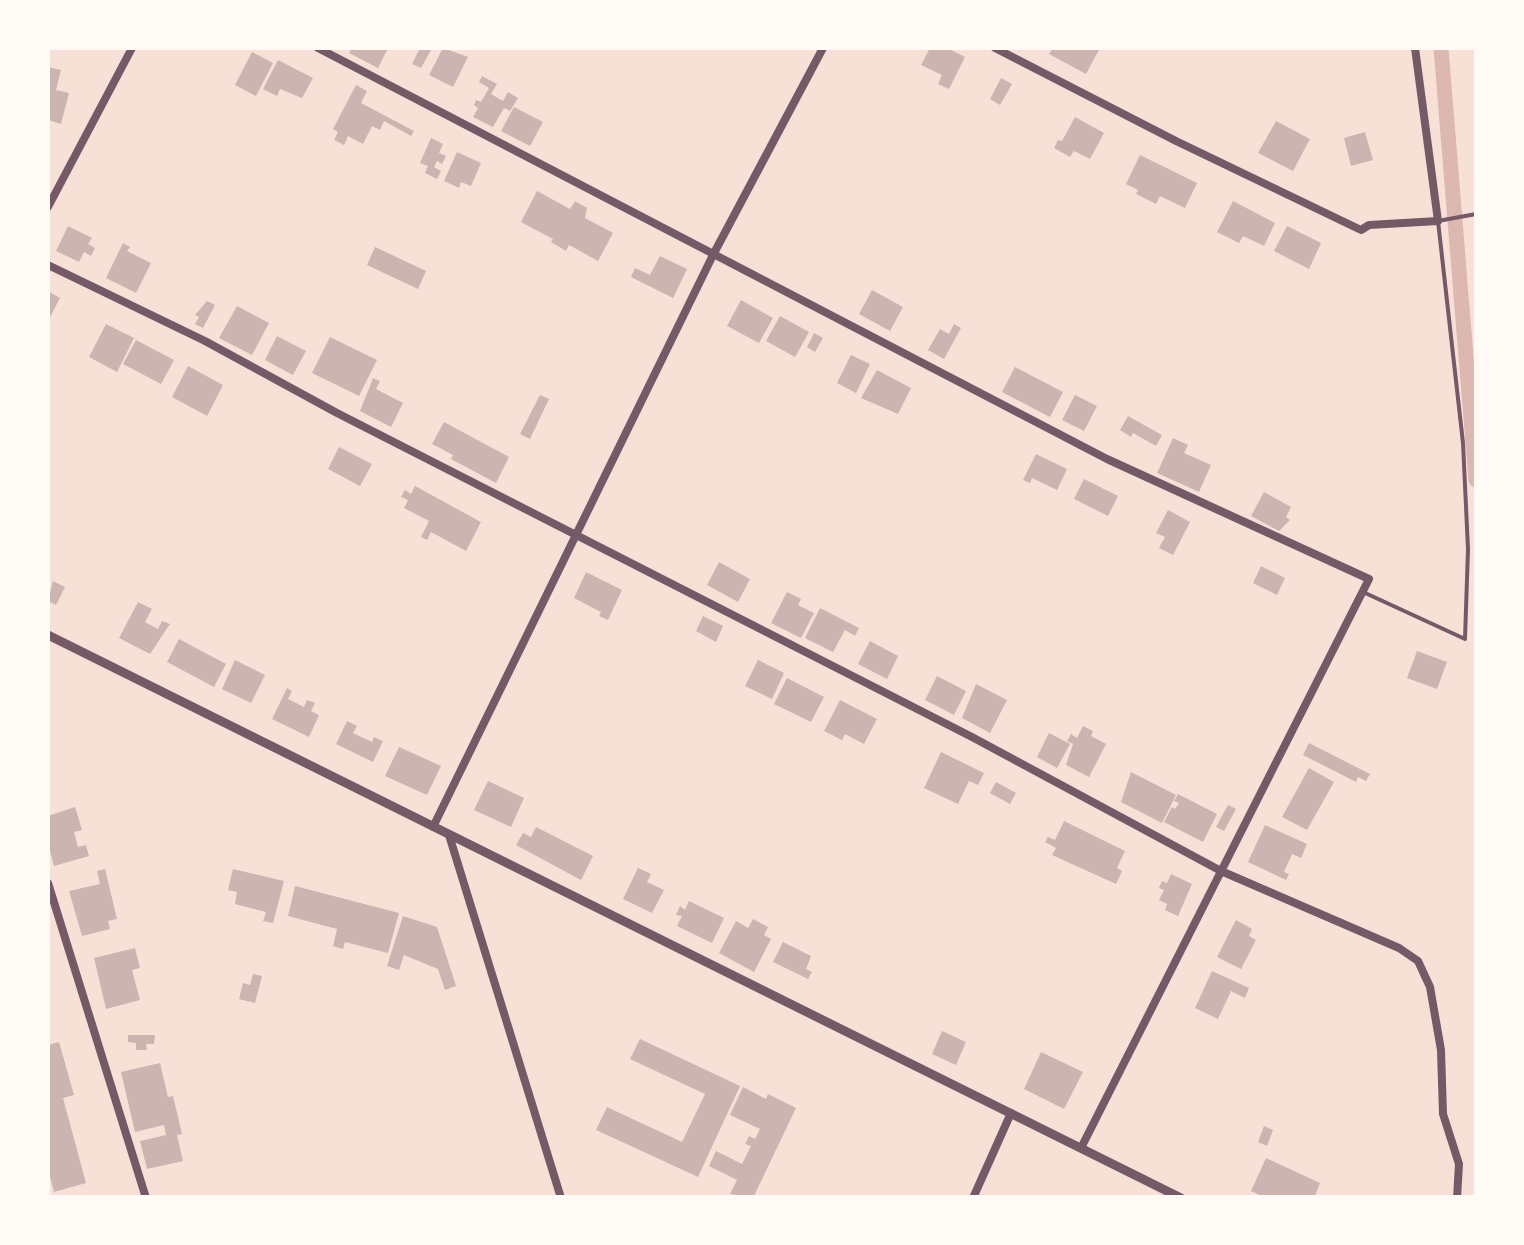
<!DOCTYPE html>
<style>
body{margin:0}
#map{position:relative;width:1524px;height:1245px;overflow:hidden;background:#f7e1d7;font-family:"Space Grotesk",sans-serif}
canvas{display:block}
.frame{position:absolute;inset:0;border:50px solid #fffaf5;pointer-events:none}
</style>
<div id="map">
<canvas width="1524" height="1245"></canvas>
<div class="frame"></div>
</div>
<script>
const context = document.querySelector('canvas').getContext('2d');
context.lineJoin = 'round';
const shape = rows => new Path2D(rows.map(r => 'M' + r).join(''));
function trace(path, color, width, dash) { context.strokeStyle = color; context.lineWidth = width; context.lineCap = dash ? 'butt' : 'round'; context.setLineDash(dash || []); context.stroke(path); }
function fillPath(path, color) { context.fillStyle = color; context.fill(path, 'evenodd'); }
trace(shape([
 [1441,48,1476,480]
]), '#dcb8b0', 15);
fillPath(shape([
 [352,48,388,48,378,68,349,53],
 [420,48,432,48,421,68,412,64],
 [443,48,468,57,453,87,429,75],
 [930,48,947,48,965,57,949,89,938,84,942,75,921,65],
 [1053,48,1100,48,1086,74,1049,54],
 [252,52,273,63,256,96,235,85],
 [278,60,313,78,302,98,280,89,277,96,263,89],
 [48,67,61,70,56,90,69,93,61,124,48,120],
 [482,76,497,84,491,94,503,101,508,92,518,98,510,111,504,108,493,127,473,117,478,108,474,105,476,100,481,102,489,88,479,82],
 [1001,78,1012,84,1000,105,990,99],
 [356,85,367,91,361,103,414,131,411,136,384,121,380,130,372,126,363,144,348,136,344,145,334,140,338,132,333,129],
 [514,107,543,122,530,146,501,131],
 [1075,117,1104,133,1090,159,1074,151,1070,157,1054,148,1058,140,1062,141],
 [1276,121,1310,139,1293,171,1258,153],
 [1365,132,1373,160,1351,166,1344,138],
 [431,138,443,144,439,153,446,156,442,164,437,161,434,167,441,171,437,179,425,173,428,166,420,163],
 [457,152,481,163,471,186,461,182,459,188,444,181],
 [1140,155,1197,183,1185,208,1160,196,1156,204,1136,194,1138,190,1126,184],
 [537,191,570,209,575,201,587,208,585,218,613,233,598,261,569,245,566,251,551,242,553,239,521,222],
 [1233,201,1275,223,1264,246,1243,236,1239,243,1217,232],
 [68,226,92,238,88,244,95,248,91,256,84,252,79,262,56,251],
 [1287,226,1321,243,1309,269,1274,251],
 [123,243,130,247,127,251,151,263,136,293,106,278],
 [375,247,426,271,418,289,367,265],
 [660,256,687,269,673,298,631,277,635,268,650,275],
 [872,290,903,307,890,331,859,314],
 [48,291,60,298,48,321],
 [741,300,773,318,759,343,727,326],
 [207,301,215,305,203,328,195,324,199,317,195,315],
 [237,306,269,323,252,355,219,338],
 [780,316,809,332,795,357,766,341],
 [106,324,134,338,117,372,89,357],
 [954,324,961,328,944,359,928,350,940,329,949,334],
 [814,333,823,338,815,352,807,347],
 [277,336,306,351,293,375,265,360],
 [330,337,377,360,359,396,312,373],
 [136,340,174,360,161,384,123,364],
 [851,355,870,364,856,393,837,383],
 [188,366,223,385,207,416,172,397],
 [1015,367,1063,392,1050,417,1002,392],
 [877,370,911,388,898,414,861,398],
 [373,378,380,381,376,389,403,403,391,427,360,411],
 [540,395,549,399,530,439,520,434],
 [1075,395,1097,406,1084,431,1062,420],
 [1128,416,1162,435,1156,446,1133,433,1131,437,1120,430],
 [444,422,509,457,496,483,451,459,453,455,432,444],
 [1173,438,1188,445,1184,453,1211,465,1199,492,1157,473],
 [339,447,372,464,360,486,328,469],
 [1036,454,1067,469,1057,490,1032,478,1030,483,1023,480],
 [1084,479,1118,496,1108,516,1074,499],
 [415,486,481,522,466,551,431,532,427,540,421,537,429,521,404,508,408,500,401,497,405,490,411,494],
 [1264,492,1291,507,1286,517,1290,520,1279,531,1251,516],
 [1168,510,1190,522,1173,555,1159,548,1165,537,1156,533],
 [719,562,750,579,738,602,707,585],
 [1261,566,1285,578,1277,595,1253,583],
 [586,572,622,590,608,620,599,616,601,612,574,598],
 [53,581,65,587,56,605,48,601],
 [787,592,801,599,798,605,814,613,801,638,771,623],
 [138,602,152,609,145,622,158,629,162,621,170,624,150,654,119,638],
 [820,608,859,628,855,636,845,630,833,652,805,638],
 [703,616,723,626,716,642,696,631],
 [179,639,226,664,214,687,167,662],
 [870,641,898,656,887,679,858,664],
 [1417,651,1447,662,1437,689,1407,678],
 [235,660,265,675,251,703,222,689],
 [758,660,784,673,772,699,745,686],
 [937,676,966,691,954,715,925,700],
 [787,678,824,697,811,722,774,704],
 [976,684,1007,700,990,733,962,718],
 [287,688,292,691,288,699,304,707,307,700,315,703,311,711,319,715,309,737,272,719],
 [840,700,877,719,864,744,845,734,842,740,824,731],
 [347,721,357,726,353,733,372,742,374,737,383,741,373,762,336,744],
 [1083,726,1093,731,1091,736,1106,744,1089,777,1066,765,1073,744,1067,741,1071,734,1077,738],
 [1049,733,1070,744,1057,768,1037,757],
 [1309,743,1370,774,1366,781,1358,777,1356,782,1303,755],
 [399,747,441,766,427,795,385,776],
 [941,752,984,773,978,785,969,781,958,804,924,788],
 [1309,768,1334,782,1307,830,1282,817],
 [1131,772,1176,795,1162,823,1121,802],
 [488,781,524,798,511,827,474,810],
 [996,782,1016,793,1010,804,990,793],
 [1178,794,1217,814,1203,842,1164,822,1172,807,1175,809,1179,803,1174,801],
 [1228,805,1236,809,1224,831,1216,827],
 [75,807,82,830,74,832,78,847,86,845,89,856,54,866,48,843,48,816],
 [1064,821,1125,851,1117,868,1122,871,1116,884,1052,855,1056,848,1045,842,1048,837,1055,840],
 [1265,825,1307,844,1301,858,1292,854,1284,872,1289,874,1286,880,1248,862],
 [536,827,593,856,581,880,516,845,523,833,531,837],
 [638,868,651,874,647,882,664,890,652,913,623,899],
 [105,869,117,919,108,921,110,929,82,936,69,891,100,884,97,871],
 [233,869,284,881,273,923,263,921,266,912,235,904,237,892,228,890],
 [1171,874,1192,884,1178,916,1165,910,1167,904,1159,900,1164,890,1159,888,1162,881,1167,883],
 [295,886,399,913,388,953,345,942,343,949,333,946,337,929,288,916],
 [689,901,724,918,712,943,677,926,682,916,676,915,680,906,685,910],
 [403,916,437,927,456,986,445,990,438,969,404,955,399,970,387,966],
 [753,919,768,927,764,935,771,939,754,972,719,953,736,921,748,928],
 [1236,920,1252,929,1249,936,1256,940,1241,969,1217,957],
 [783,942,811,956,806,969,812,972,808,979,773,962],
 [135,948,140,968,132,970,140,1000,106,1009,94,958],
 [1212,971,1249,988,1245,998,1231,991,1218,1019,1195,1008],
 [253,974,262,976,255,1003,239,999,243,983,250,985],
 [942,1031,966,1042,956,1065,932,1054],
 [128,1035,155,1035,154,1044,146,1044,147,1050,136,1050,136,1043,128,1042],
 [640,1039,740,1086,698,1177,596,1130,607,1107,682,1142,705,1094,630,1059],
 [59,1042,74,1095,63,1098,86,1183,54,1192,48,1169,48,1045],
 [1041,1052,1083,1072,1064,1109,1024,1089],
 [160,1063,168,1097,173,1096,182,1134,177,1135,183,1161,147,1169,140,1141,166,1135,164,1125,135,1132,121,1072],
 [743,1087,766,1099,768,1094,796,1108,753,1198,730,1194,737,1180,709,1166,716,1151,742,1164,751,1146,745,1144,749,1136,755,1139,760,1129,730,1115],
 [1264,1126,1273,1130,1267,1146,1258,1142],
 [1266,1158,1320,1183,1314,1198,1266,1198,1251,1191]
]), '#ccb4b1');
trace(shape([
 [1363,592,1465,639,1468,549,1463,443,1438,221,1476,214]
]), '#755966', 4);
trace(shape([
 [318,48,1107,459,1369,579,1081,1148],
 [995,48,1176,141,1361,230,1369,225,1438,221,1415,48],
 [48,207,132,48],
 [48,265,205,341,337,413,972,737,1221,871,1399,948,1418,961,1430,987,1441,1050,1443,1114,1459,1164,1457,1198],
 [433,827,713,255,823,48],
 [449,835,561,1198],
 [48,883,146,1198],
 [973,1198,1011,1113]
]), '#755966', 8);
trace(shape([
 [48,635,1181,1198]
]), '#755966', 9);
</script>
